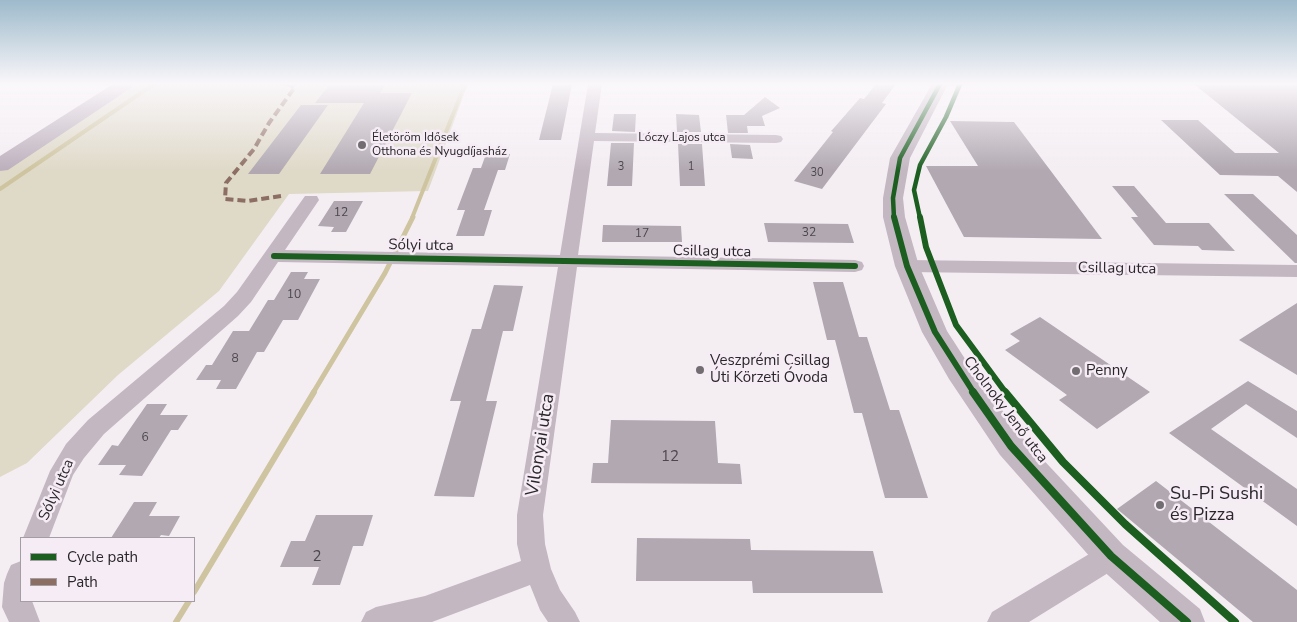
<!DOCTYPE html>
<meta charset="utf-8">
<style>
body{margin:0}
#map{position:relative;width:1297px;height:622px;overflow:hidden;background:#f4eef3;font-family:"Nunito Sans",sans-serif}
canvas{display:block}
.legend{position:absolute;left:20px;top:537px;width:175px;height:65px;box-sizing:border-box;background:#f6ecf5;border:1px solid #a49da4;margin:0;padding:6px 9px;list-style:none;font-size:15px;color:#2a272a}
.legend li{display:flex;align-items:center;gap:10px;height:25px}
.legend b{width:25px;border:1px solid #a49da4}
</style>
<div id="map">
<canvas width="1297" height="622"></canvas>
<ul class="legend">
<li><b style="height:6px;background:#1b5e20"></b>Cycle path</li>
<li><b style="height:6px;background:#8d6e63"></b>Path</li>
</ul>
</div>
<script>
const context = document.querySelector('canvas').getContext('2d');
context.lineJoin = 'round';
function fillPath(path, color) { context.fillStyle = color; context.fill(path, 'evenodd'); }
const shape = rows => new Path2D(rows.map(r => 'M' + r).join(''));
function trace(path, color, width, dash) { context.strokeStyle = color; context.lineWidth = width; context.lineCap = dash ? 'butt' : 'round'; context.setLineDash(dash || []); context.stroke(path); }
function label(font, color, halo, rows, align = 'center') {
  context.font = font + ' "Nunito Sans",sans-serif'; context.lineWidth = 5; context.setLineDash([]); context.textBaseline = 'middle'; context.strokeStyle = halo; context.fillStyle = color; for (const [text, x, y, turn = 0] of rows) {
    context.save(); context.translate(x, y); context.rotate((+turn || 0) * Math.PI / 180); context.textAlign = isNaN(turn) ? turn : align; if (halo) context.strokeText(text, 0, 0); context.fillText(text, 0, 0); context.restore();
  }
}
fillPath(shape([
 [137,84,468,84,428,191,289,194,219,291,118,375,27,463,0,477,0,171]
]), '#dfd9c8');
trace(shape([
 [0,189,154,84],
 [412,218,465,84]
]), '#cec49f', 4);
trace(shape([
 [313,393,385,273,413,217]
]), '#cec49f', 5);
trace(shape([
 [194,592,314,392],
 [176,622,189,601]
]), '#cec49f', 6);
fillPath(shape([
 [330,84,386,84,380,93,412,93,370,174,320,174,364,103,315,103],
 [553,84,572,84,561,140,539,140],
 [876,84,896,84,882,103,886,104,822,189,794,181,833,132,831,131,833,129,860,98,864,99],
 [1194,84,1297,84,1297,192,1278,176,1220,175,1161,120,1198,120,1235,153,1279,153],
 [765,97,780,108,762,116,765,126,747,126,748,133,728,133,726,115,744,115],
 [301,105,328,105,279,174,248,174],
 [614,114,636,114,635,132,612,131],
 [676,114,699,115,701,132,677,132],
 [950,121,1014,122,1102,239,964,237,926,166,978,166],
 [611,143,634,143,632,186,607,186],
 [678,144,702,144,705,186,680,186],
 [730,144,750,145,753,159,732,158],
 [486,154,510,154,505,170,498,170,484,210,492,210,484,236,456,236,465,210,457,210,473,168,481,168],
 [1112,186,1134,186,1166,223,1209,223,1235,251,1202,250,1198,246,1154,245,1131,217,1138,217],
 [1224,194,1253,194,1297,235,1297,263,1295,263],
 [334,201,363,201,346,232,331,232,334,227,318,226],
 [764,223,848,224,854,243,768,242],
 [603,225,681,226,682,242,602,242],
 [291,272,308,272,304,279,320,279,298,320,283,320,264,352,257,352,236,389,216,389,221,380,196,380,206,365,212,365,233,331,249,331,268,300,274,300],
 [813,282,843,282,859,337,867,337,890,410,899,410,928,498,885,498,862,413,854,413,835,340,827,340],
 [494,285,523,286,513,331,503,331,486,401,497,401,474,497,434,496,461,401,450,401,472,329,481,329],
 [1297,303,1297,375,1239,340],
 [1040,317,1150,392,1097,429,1059,400,1067,395,1005,350,1020,341,1010,334],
 [1248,381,1297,411,1297,438,1246,404,1211,429,1297,489,1297,526,1169,433],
 [147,404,167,404,160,415,188,415,178,430,171,430,142,476,119,475,126,465,98,465,112,445,118,446],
 [611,420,715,421,718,463,740,464,742,484,591,483,593,463,608,463],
 [1156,481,1297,590,1297,622,1253,622,1117,509],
 [134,502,157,502,149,516,180,516,169,536,161,535,159,538,111,538],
 [316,515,373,515,363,546,353,546,340,585,312,585,319,567,280,567,291,541,305,541],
 [637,538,750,539,751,550,873,551,883,593,753,593,752,581,636,581]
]), '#b1a8b1');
fillPath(shape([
 [588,84,602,84,595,133,776,135,781,136,783,139,781,142,776,143,594,141,578,255,855,260,862,262,864,266,862,270,855,272,577,267,543,515,545,544,551,569,560,590,575,612,580,622,548,622,540,610,530,585,432,622,361,622,366,612,376,607,425,596,521,561,517,544,517,515,558,267,278,262,251,302,238,316,104,434,84,458,73,475,49,538,23,538,50,471,66,444,88,420,224,306,237,292,305,196,317,196,319,200,285,250,560,255,588,84],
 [907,260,1297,265,1297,277,907,272,900,270,898,266,900,262,907,260],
 [1111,543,1121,547,1125,556,1121,565,1029,622,987,622,992,612,1101,547,1111,543],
 [21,561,21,601,32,601,40,622,9,622,2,607,4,583,7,574,11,565,21,561]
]), '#c3b7c2');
fillPath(shape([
 [932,84,948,84,910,158,903,198,905,217,919,266,947,331,969,365,1022,437,1123,545,1200,609,1205,622,1160,622,1099,567,1000,455,949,379,922,332,895,266,883,217,883,198,890,158,932,84]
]), '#c3b7c2');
fillPath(shape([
 [113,84,134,84,131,88,8,170,0,171,0,156,113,84]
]), '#bcafbc');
trace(shape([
 [281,196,248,201,225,199,226,183,254,149,269,123,295,87,287,84]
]), '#8d6e63', 4, [8, 4]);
trace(shape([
 [894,218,893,198,900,158,940,84],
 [920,218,914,190,920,165,946,117,960,84]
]), '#1b5e20', 4.5);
trace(shape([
 [894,217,907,266,935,332,974,393],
 [920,217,926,247,956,325,1006,393],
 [274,256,855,266]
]), '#1b5e20', 6);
trace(shape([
 [973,392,1011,446,1111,556,1187,622],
 [1005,392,1063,462,1125,524,1235,622]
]), '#1b5e20', 8);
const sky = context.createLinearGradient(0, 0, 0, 171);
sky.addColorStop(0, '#9dbacb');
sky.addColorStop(0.49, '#faf7fa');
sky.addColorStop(1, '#faf7fa00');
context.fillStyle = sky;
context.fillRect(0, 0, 1297, 171);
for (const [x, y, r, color] of [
 [362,145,5,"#716d70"],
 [700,370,5,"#716d70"],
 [1076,371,5,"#716d70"],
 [1160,505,5,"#716d70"]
]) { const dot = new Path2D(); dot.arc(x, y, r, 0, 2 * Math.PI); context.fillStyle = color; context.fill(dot); trace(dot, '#f6ecf5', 2); }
label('11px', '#4c474c', null, [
 ["3",621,167],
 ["1",691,167],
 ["30",817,173]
]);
label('12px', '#2a272a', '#f6ecf5', [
 ["Életöröm Idősek",372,138],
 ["Otthona és Nyugdíjasház",372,152]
], 'left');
label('12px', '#2a272a', '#f6ecf5', [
 ["Lóczy Lajos utca",682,138]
]);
label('12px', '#4c474c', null, [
 ["12",341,213],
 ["32",809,233],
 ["17",642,234],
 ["10",294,295],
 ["8",235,359],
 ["6",145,438]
]);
label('15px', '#2a272a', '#f6ecf5', [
 ["Sólyi utca",421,246,1],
 ["Csillag utca",712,252,1],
 ["Csillag utca",1117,269,1],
 ["Cholnoky Jenő utca",1005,410,53],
 ["Sólyi utca",57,490,-66]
]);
label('15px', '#2a272a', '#f6ecf5', [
 ["Veszprémi Csillag",710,361],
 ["Úti Körzeti Óvoda",710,378],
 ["Penny",1086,371]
], 'left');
label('15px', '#4c474c', null, [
 ["12",670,457],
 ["2",317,557]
]);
label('18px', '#2a272a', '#f6ecf5', [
 ["Vilonyai utca",541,445,-81]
]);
label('18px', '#2a272a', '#f6ecf5', [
 ["Su-Pi Sushi",1170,495],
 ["és Pizza",1170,516]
], 'left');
</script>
